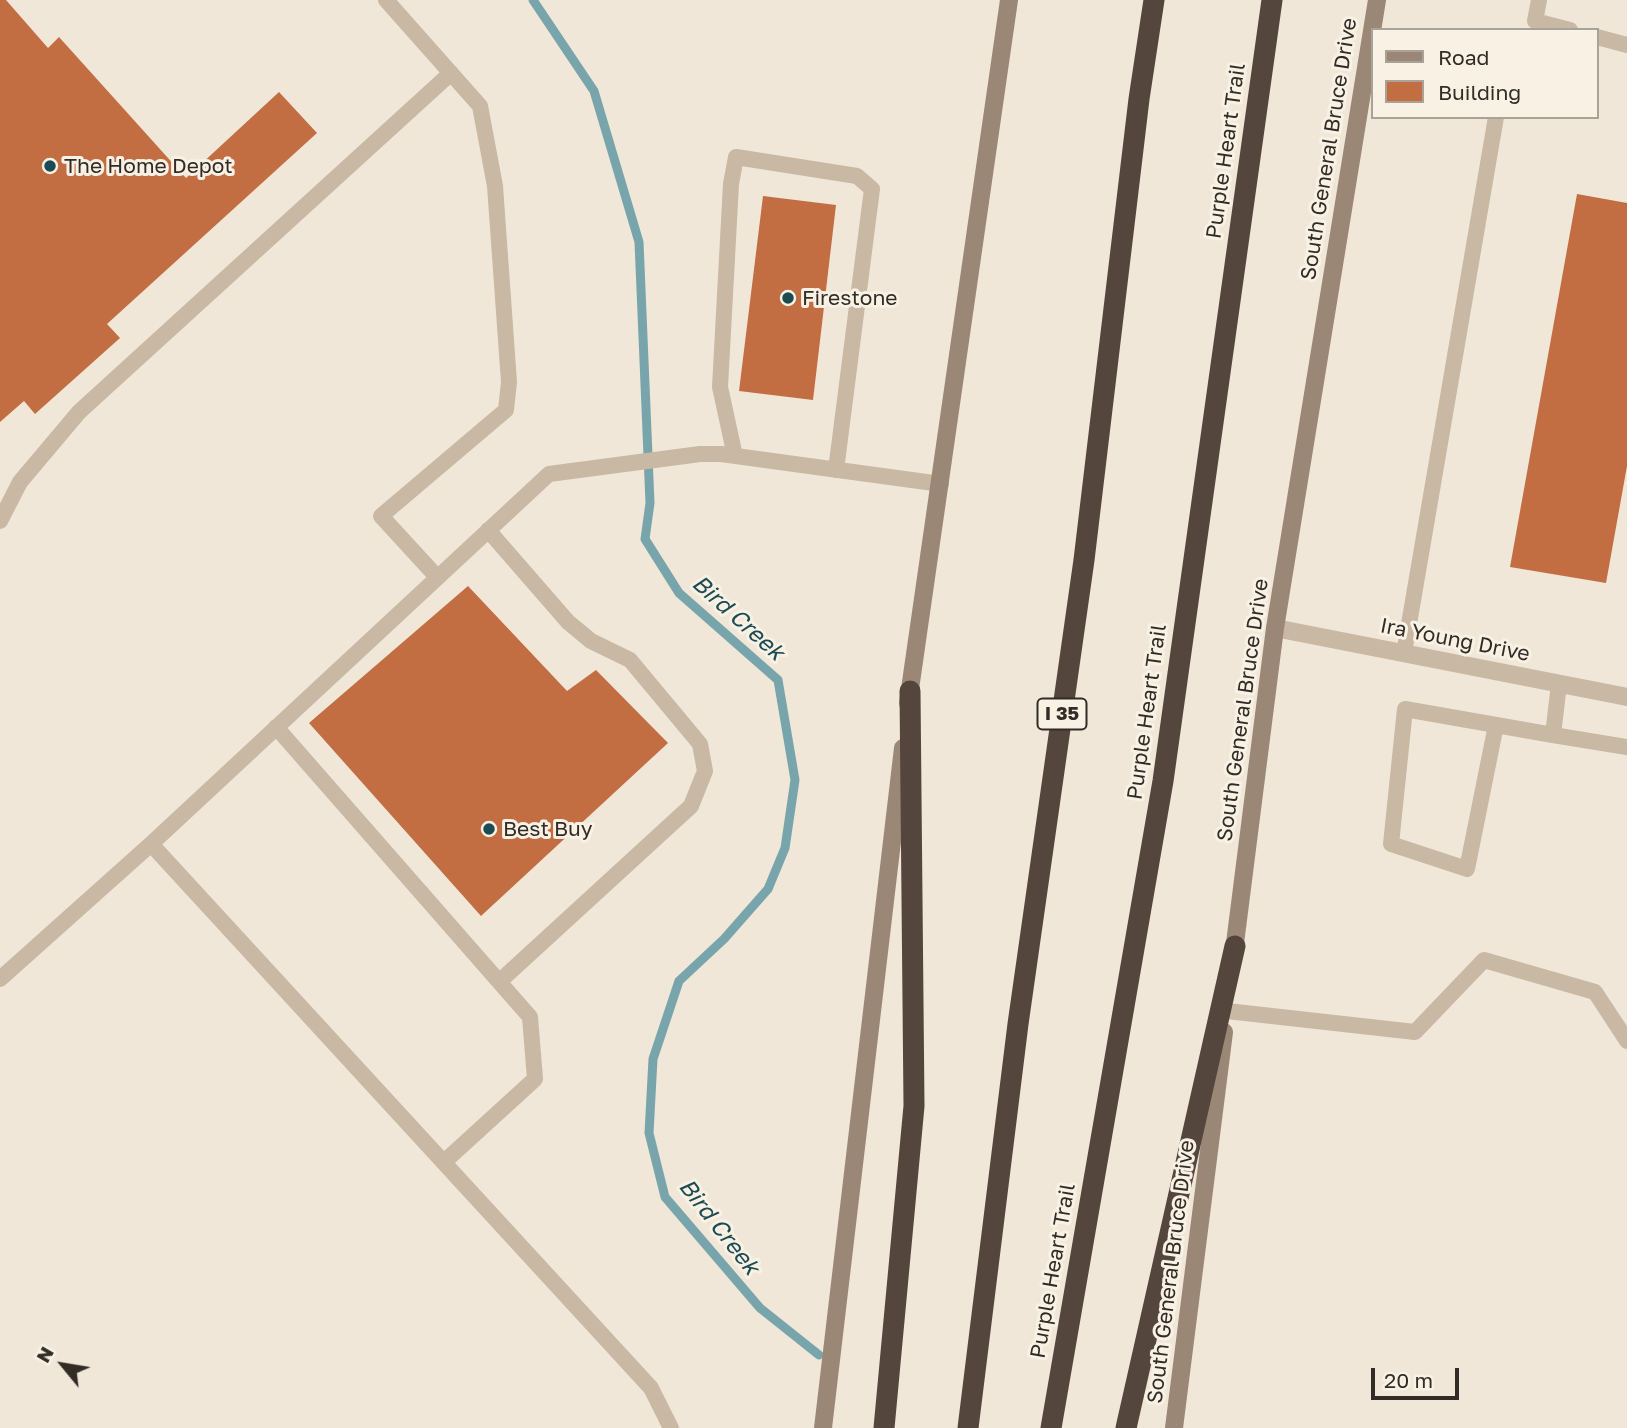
<!DOCTYPE html>
<style>
body{margin:0}
#map{position:relative;width:1627px;height:1428px;overflow:hidden;background:#f0e7d8;font-family:"Golos Text",sans-serif}
canvas{display:block}
.legend{position:absolute;left:1371px;top:28px;width:228px;height:91px;box-sizing:border-box;background:#f8f1e4;border:2px solid #a9a298;margin:0;padding:9px 12px;list-style:none;font-size:21px;color:#332b26}
.legend li{display:flex;align-items:center;gap:14px;height:35px}
.legend b{width:35px;border:2px solid #a9a298}
.north{position:absolute;left:28px;top:1330px;width:70px;height:70px;-webkit-text-stroke:5px #f8f1e4;paint-order:stroke;rotate:300deg;font-size:19px;font-weight:700;line-height:28px;text-align:center;color:#332b26}
.north::after{content:'';display:block;margin:auto;width:24px;height:32px;background:#332b26;clip-path:polygon(50% 0,100% 100%,50% 72%,0 100%)}
.scale{position:absolute;left:1371px;top:1368px;width:88px;height:32px;box-sizing:border-box;border:4px solid #332b26;border-top:0;padding-left:9px;font-size:21px;line-height:24px;white-space:nowrap;color:#332b26;-webkit-text-stroke:5px #f8f1e4;paint-order:stroke}
</style>
<div id="map">
<canvas width="1627" height="1428"></canvas>
<ul class="legend">
<li><b style="height:9px;background:#9b8776"></b>Road</li>
<li><b style="height:19px;background:#c36d43"></b>Building</li>
</ul>
<div class="north">N</div>
<div class="scale">20 m</div>
</div>
<script>
const context = document.querySelector('canvas').getContext('2d');
context.lineJoin = 'round';
const shape = rows => new Path2D(rows.map(r => 'M' + r).join(''));
function trace(path, color, width, dash) { context.strokeStyle = color; context.lineWidth = width; context.lineCap = dash ? 'butt' : 'round'; context.setLineDash(dash || []); context.stroke(path); }
function fillPath(path, color) { context.fillStyle = color; context.fill(path, 'evenodd'); }
function label(font, color, halo, rows, align = 'center') {
  context.font = font + ' "Golos Text",sans-serif'; context.lineWidth = 6; context.setLineDash([]); context.textBaseline = 'middle'; context.strokeStyle = halo; context.fillStyle = color; for (const [text, x, y, turn = 0] of rows) {
    context.save(); context.translate(x, y); context.rotate((+turn || 0) * Math.PI / 180); context.textAlign = isNaN(turn) ? turn : align; if (halo) context.strokeText(text, 0, 0); context.fillText(text, 0, 0); context.restore();
  }
}
trace(shape([
 [533,0,594,91,639,242,650,503,645,539,679,593,778,680,795,780,785,848,768,889,724,939,679,981,653,1059,649,1133,665,1197,760,1308,819,1355]
]), '#78a5ac', 9);
fillPath(shape([
 [0,0,6,0,48,48,59,37,186,178,279,92,317,133,107,324,120,338,35,414,24,401,0,422],
 [1577,194,1627,203,1627,466,1606,583,1510,567],
 [763,196,836,205,813,400,739,391],
 [468,586,567,691,596,670,668,743,481,916,309,723]
]), '#c36d43');
trace(shape([
 [386,0,480,106,495,186,509,382,506,410,381,516,437,577],
 [1539,0,1535,21,1570,30],
 [1597,37,1627,45],
 [735,456,720,387,731,184,736,157,857,176,872,189,836,470],
 [0,521,20,482,79,412,451,73],
 [488,530,568,622,591,641,630,660,700,744,705,771,691,806,500,981],
 [1404,653,1496,117],
 [1496,725,1467,869,1391,844,1405,709,1496,725,1553,735,1559,684],
 [276,727,530,1017,535,1079,444,1162],
 [1553,735,1627,747],
 [151,844,651,1388,671,1428],
 [0,979,151,844,549,474,700,454,721,454,941,484],
 [1227,1011,1415,1032,1484,960,1595,992,1627,1041]
]), '#c8b8a4', 16);
trace(shape([
 [1275,628,1627,697]
]), '#c8b8a4', 18);
trace(shape([
 [908,703,1009,0],
 [1233,959,1275,628,1377,0],
 [823,1428,903,748],
 [1174,1428,1224,1032]
]), '#9b8776', 18);
trace(shape([
 [884,1428,914,1106,910,691],
 [968,1428,1018,1024,1084,560,1139,99,1154,0],
 [1051,1428,1163,781,1272,0],
 [1126,1428,1235,946]
]), '#54463d', 21);
for (const [x, y, r, color] of [
 [50,166,7,"#1d4b53"],
 [788,298,7,"#1d4b53"],
 [489,829,7,"#1d4b53"]
]) { const dot = new Path2D(); dot.arc(x, y, r, 0, 2 * Math.PI); context.fillStyle = color; context.fill(dot); trace(dot, '#f8f1e4', 2.5); }
for (const [x, y, w] of [
 [1062,714,49]
]) { const box = new Path2D(); box.roundRect(x - w / 2, y - 15.5, w, 31, 5); context.fillStyle = '#f8f1e4'; context.fill(box); trace(box, '#332b26', 2); }
label('bold 19px', '#332b26', null, [
 ["I 35",1062,714]
]);
label('21px', '#332b26', '#f8f1e4', [
 ["South General Bruce Drive",1329,149,-81],
 ["Purple Heart Trail",1226,151,-82],
 ["Ira Young Drive",1455,640,11],
 ["South General Bruce Drive",1243,710,-82],
 ["Purple Heart Trail",1147,712,-82],
 ["Purple Heart Trail",1053,1271,-80],
 ["South General Bruce Drive",1171,1272,-83]
]);
label('21px', '#332b26', '#f8f1e4', [
 ["The Home Depot",64,166],
 ["Firestone",802,298],
 ["Best Buy",503,829]
], 'left');
label('italic 23px', '#1d4b53', '#f8f1e4', [
 ["Bird Creek",738,618,42],
 ["Bird Creek",719,1227,52]
]);
</script>
